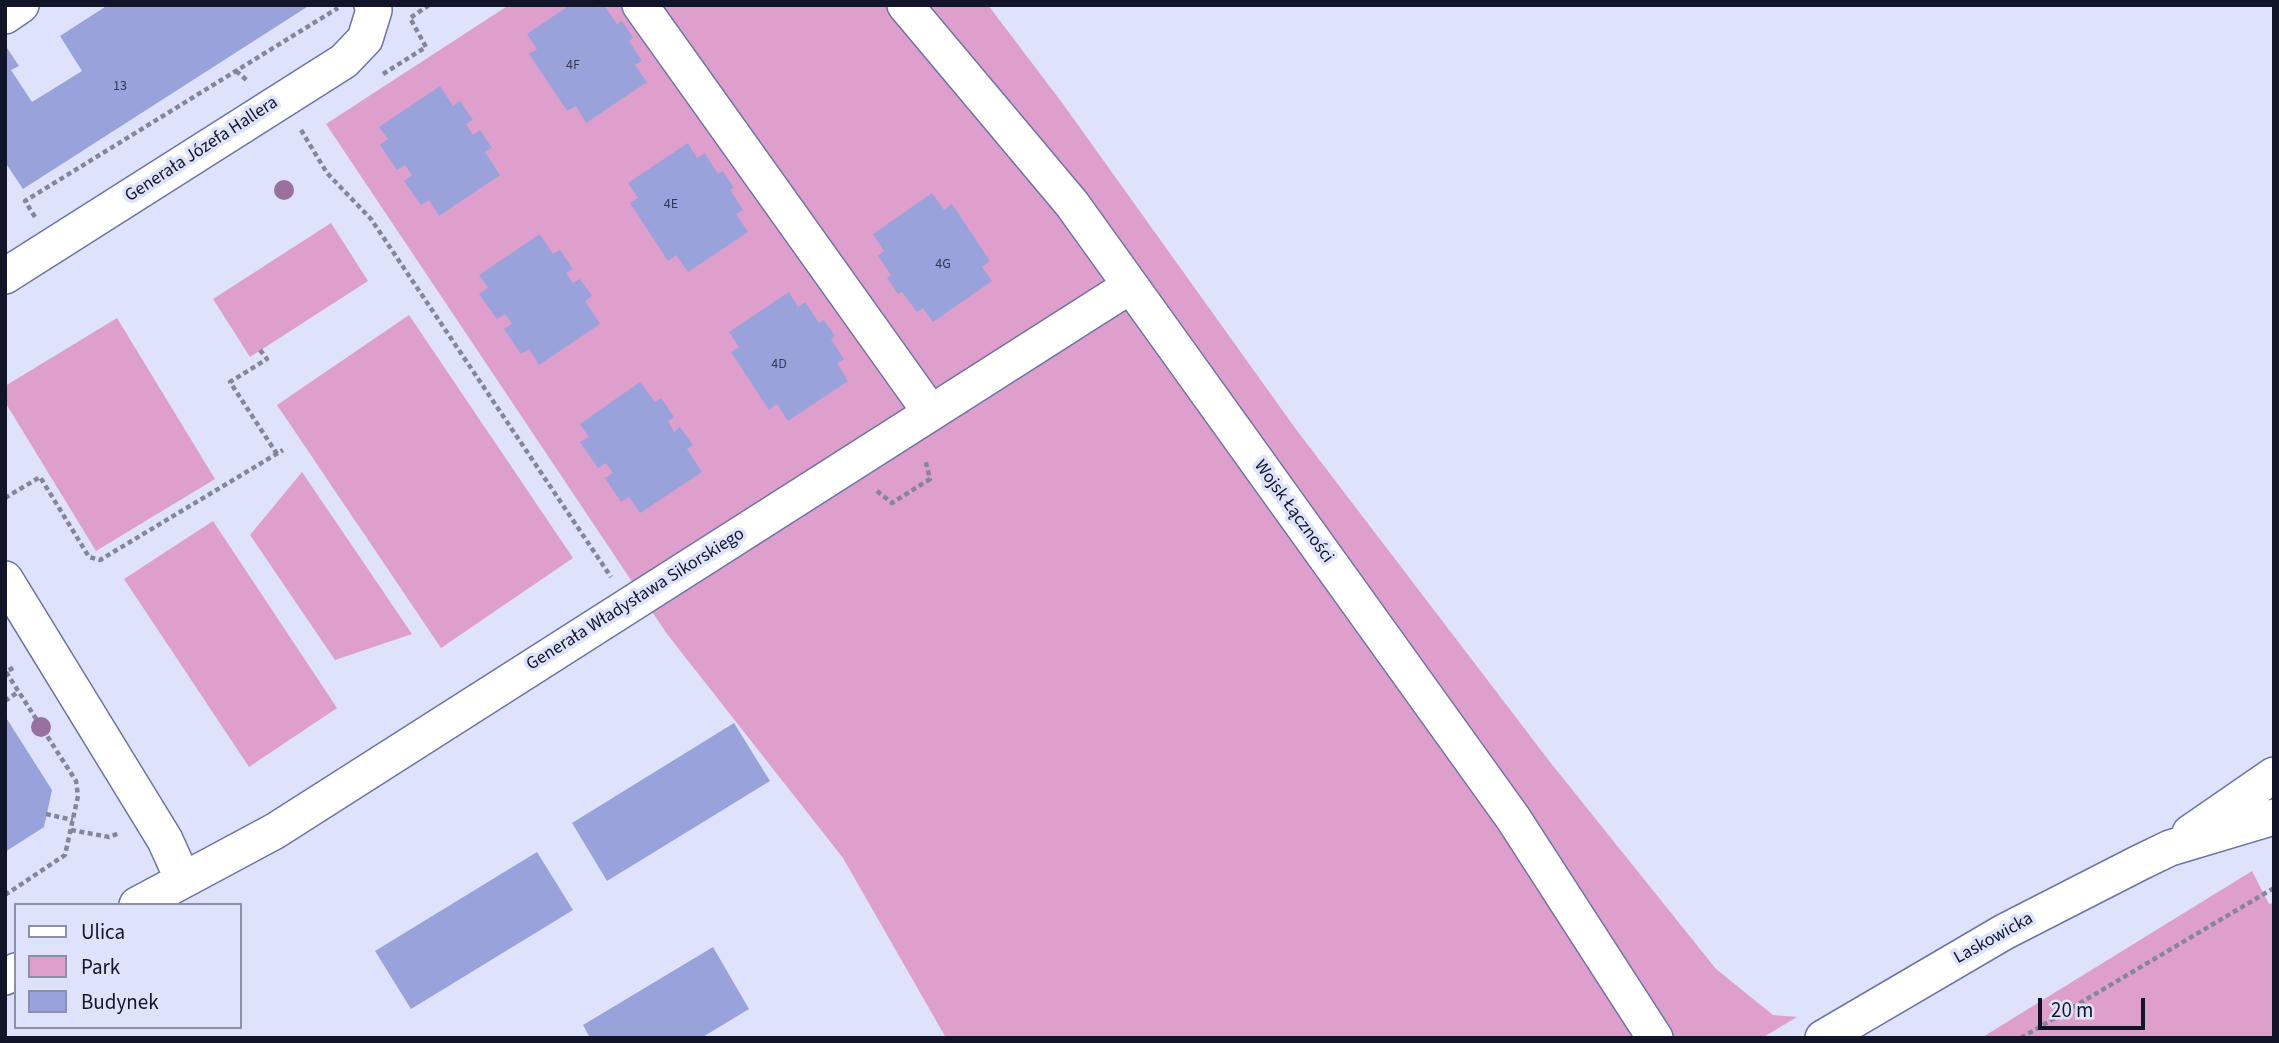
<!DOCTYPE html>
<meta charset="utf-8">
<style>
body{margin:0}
#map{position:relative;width:2279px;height:1043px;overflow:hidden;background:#dee3fb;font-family:"Source Sans 3",sans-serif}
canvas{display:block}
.frame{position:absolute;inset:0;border:7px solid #121429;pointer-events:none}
.legend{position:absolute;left:14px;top:903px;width:228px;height:126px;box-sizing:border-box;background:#dee3fb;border:2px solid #8c90a7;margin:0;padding:9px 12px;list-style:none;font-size:21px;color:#121429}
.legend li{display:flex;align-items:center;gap:14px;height:35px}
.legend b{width:35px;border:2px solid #8c90a7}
.scale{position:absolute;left:2038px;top:998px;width:107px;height:32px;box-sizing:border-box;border:4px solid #121429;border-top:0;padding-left:9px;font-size:21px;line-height:24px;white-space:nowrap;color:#121429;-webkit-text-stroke:5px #dee3fb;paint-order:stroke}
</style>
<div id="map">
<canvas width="2279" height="1043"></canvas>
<div class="frame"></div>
<ul class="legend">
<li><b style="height:9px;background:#fff"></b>Ulica</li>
<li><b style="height:19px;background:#df9fcd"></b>Park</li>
<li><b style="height:19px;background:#99a2da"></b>Budynek</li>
</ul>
<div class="scale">20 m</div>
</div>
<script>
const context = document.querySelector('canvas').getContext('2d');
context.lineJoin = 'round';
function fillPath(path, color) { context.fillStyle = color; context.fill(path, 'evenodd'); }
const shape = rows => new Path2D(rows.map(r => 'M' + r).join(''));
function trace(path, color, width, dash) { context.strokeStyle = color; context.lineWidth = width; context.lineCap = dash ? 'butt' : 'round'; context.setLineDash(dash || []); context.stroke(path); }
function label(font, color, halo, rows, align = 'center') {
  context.font = font + ' "Source Sans 3",sans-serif'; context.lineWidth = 7; context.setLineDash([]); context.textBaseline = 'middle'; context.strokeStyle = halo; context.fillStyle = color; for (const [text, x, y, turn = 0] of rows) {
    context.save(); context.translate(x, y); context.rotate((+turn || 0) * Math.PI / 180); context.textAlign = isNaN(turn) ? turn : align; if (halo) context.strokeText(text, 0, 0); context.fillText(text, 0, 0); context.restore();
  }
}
fillPath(shape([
 [509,5,988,5,1063,104,1295,428,1550,762,1716,969,1773,1015,1797,1017,1762,1038,946,1038,843,858,667,634,326,124],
 [331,223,368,281,250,357,213,299],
 [409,315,573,558,441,648,277,405],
 [117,318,215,479,96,551,5,402,5,386],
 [302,472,412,634,335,660,250,535],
 [213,521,337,708,249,767,124,579],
 [2252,871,2269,904,2274,903,2274,1038,1981,1038]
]), '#df9fcd');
fillPath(shape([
 [108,5,310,5,23,189,5,162,5,45,19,66,11,70,32,102,82,71,60,36],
 [570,5,595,5,597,8,604,5,617,24,622,21,633,38,629,41,642,61,635,65,647,82,586,123,576,106,567,111,529,54,537,49,527,34],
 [440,86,453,106,460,101,473,120,466,124,473,135,480,130,492,148,485,152,500,175,439,216,429,200,421,205,404,181,412,175,405,165,397,170,380,145,388,139,379,127],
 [688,143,697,158,705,153,718,174,723,171,734,188,730,190,743,210,736,214,748,232,688,272,676,255,668,261,630,203,638,198,628,183],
 [932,193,944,210,952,204,990,261,982,267,992,281,933,322,923,308,917,312,902,292,898,294,887,278,891,275,878,256,884,251,873,234],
 [540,234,553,254,560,250,573,269,566,273,573,283,580,279,592,296,585,301,600,324,539,365,529,349,521,354,504,329,512,324,505,314,497,319,479,294,488,288,479,275],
 [789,292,798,307,805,302,819,323,824,320,835,336,831,339,844,359,837,363,848,381,788,421,777,404,769,410,731,352,739,347,729,332],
 [640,382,655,402,661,398,674,417,668,421,674,432,680,427,693,445,687,449,702,472,640,513,629,497,621,502,605,478,613,473,606,463,598,468,580,442,589,437,580,424],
 [5,716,52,790,44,827,5,852],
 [734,723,770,781,607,881,572,823],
 [537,852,573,910,411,1009,375,951],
 [713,947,749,1009,701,1038,590,1038,583,1025]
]), '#99a2da');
const minor = shape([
 [640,5,931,413],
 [905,5,1072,204,1513,818,1655,1038],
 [5,16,21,5],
 [5,276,344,61,365,39,374,10,372,5],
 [5,579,165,840,183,880],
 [2190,833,2274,775],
 [137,905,275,831,1130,286],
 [5,977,16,971],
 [1823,1038,2004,932,2139,863,2170,848,2274,817]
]);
trace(minor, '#6b73a7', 38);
trace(shape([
 [236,71,249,82],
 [383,74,426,47,410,18,429,5],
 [301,130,327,173,371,219,611,577],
 [35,217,25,201,338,8],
 [260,350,267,359,230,382,277,454],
 [877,491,892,503,930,479,925,459],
 [5,498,40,477,89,557,100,560,283,450],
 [5,701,18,692],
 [46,814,73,820],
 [71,830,109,837,120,833],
 [5,895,65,855,78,796,76,781,6,672,16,666],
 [2021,1038,2274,888]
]), '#83869d', 4.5, [5, 3.5]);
trace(minor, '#fff', 35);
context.fillStyle = '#99719e';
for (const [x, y] of [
 [284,190],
 [41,727]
]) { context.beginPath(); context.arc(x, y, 10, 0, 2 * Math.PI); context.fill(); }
label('14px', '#343855', null, [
 ["4F",573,66],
 ["13",120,87],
 ["4E",671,205],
 ["4G",943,265],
 ["4D",779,365]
]);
label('18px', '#121429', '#dee3fb', [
 ["Generała Józefa Hallera",202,150,-33],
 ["Wojsk Łączności",1293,512,54],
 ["Generała Władysława Sikorskiego",636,600,-32],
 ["Laskowicka",1994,939,-29]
]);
</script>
